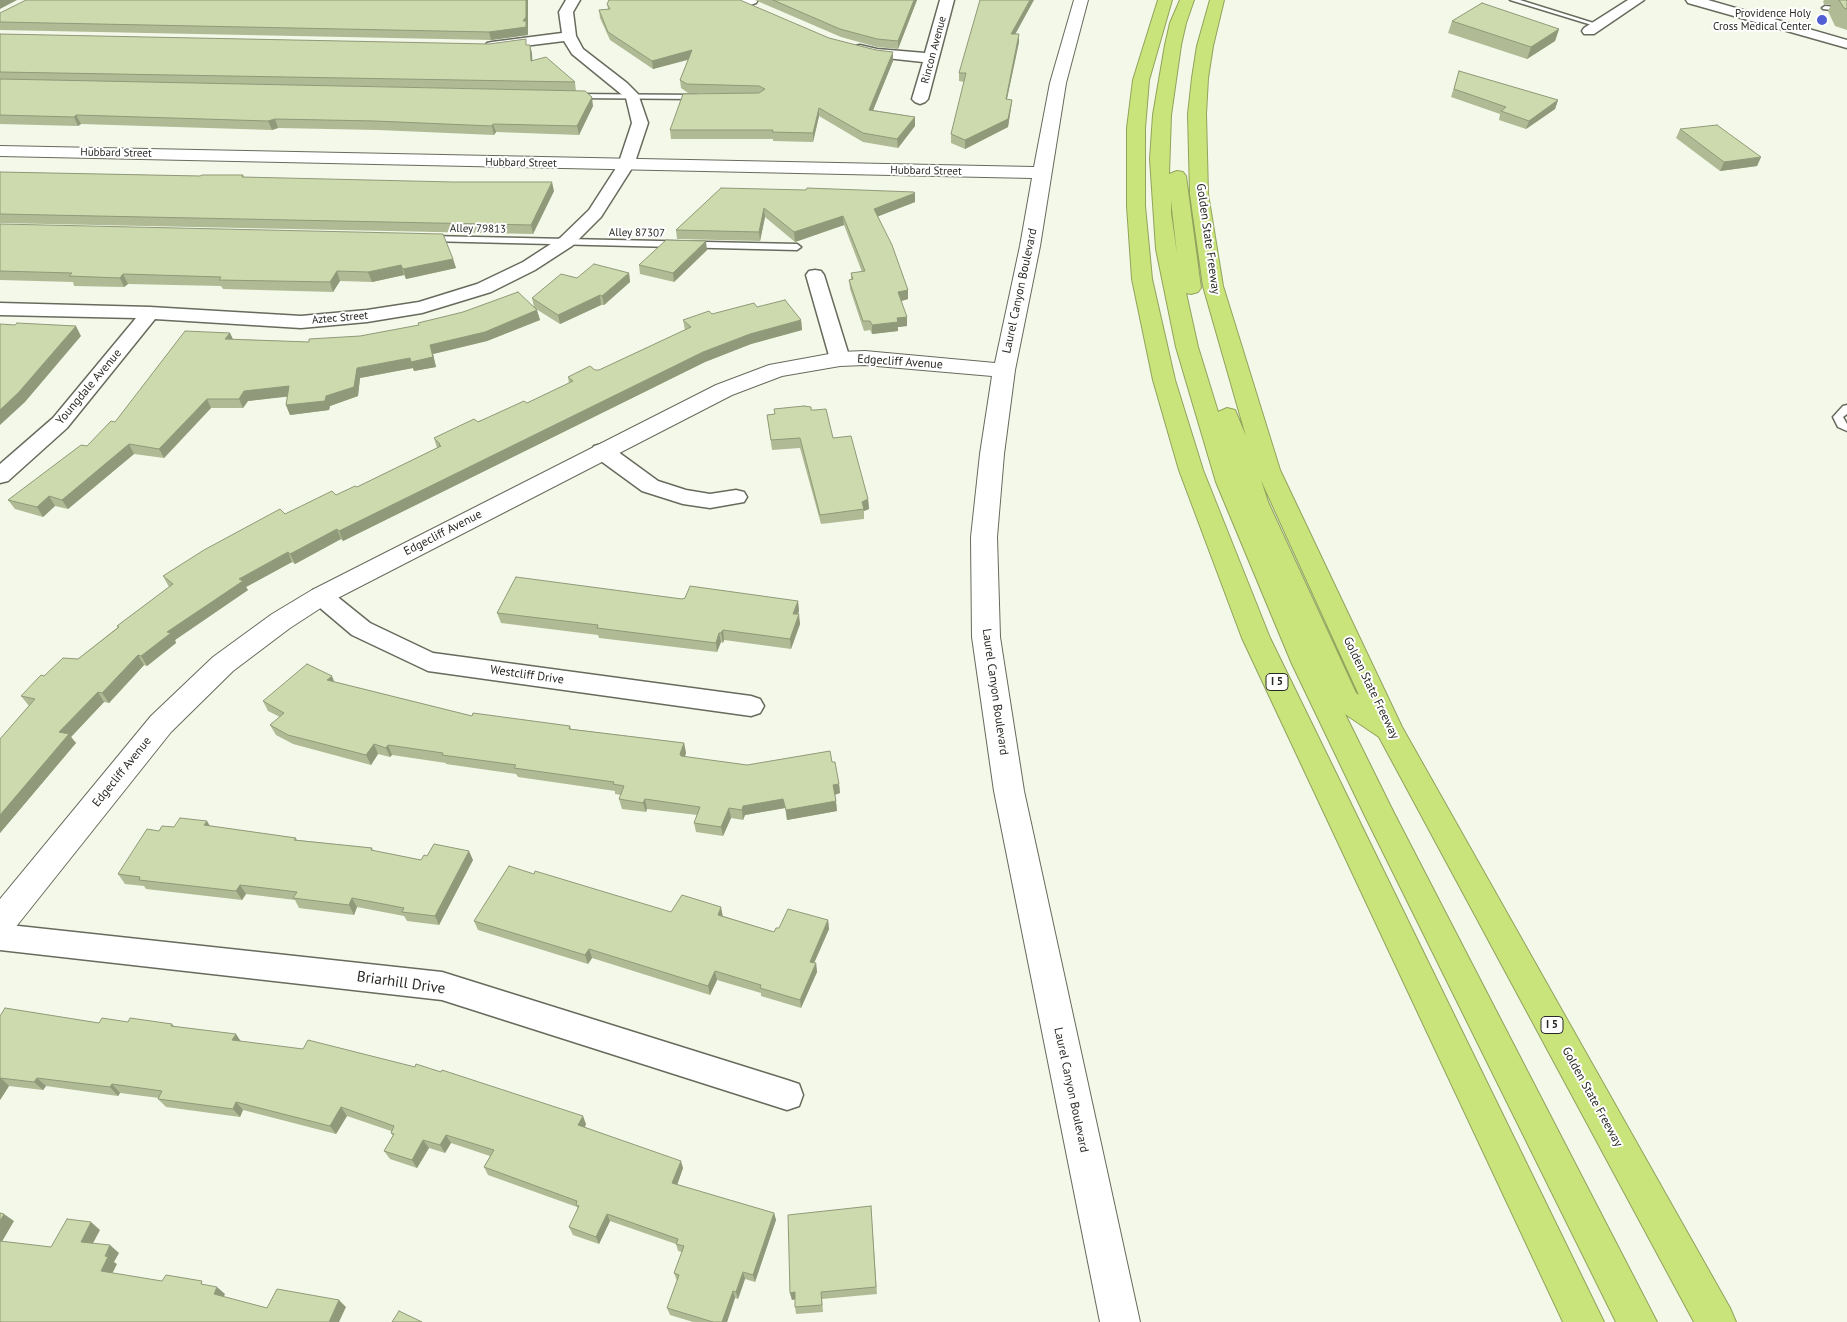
<!DOCTYPE html>
<style>
body{margin:0}
canvas{display:block;background:#f3f8e8}
</style>
<canvas width="1847" height="1322"></canvas>
<script>
const context = document.querySelector('canvas').getContext('2d');
context.lineJoin = 'round';
const shape = rows => new Path2D(rows.map(r => 'M' + r).join(''));
function trace(path, color, width, dash) { context.strokeStyle = color; context.lineWidth = width; context.lineCap = dash ? 'butt' : 'round'; context.setLineDash(dash || []); context.stroke(path); }
function fillPath(path, color) { context.fillStyle = color; context.fill(path, 'evenodd'); }
function label(font, color, halo, rows, align = 'center') {
  context.font = font + ' "PT Sans",sans-serif'; context.lineWidth = 4; context.setLineDash([]); context.textBaseline = 'middle'; context.strokeStyle = halo; context.fillStyle = color; for (const [text, x, y, turn = 0] of rows) {
    context.save(); context.translate(x, y); context.rotate((+turn || 0) * Math.PI / 180); context.textAlign = isNaN(turn) ? turn : align; if (halo) context.strokeText(text, 0, 0); context.fillText(text, 0, 0); context.restore();
  }
}
const lane = shape([
 [1510,0,1520,0,1600,25,1595,26,1510,0],
 [1825,6,1847,8,1847,12,1823,9,1822,8,1825,6],
 [572,94,697,95,701,97,697,99,575,98,572,98,572,94],
 [430,236,797,244,801,247,797,250,427,241,426,239,430,236],
 [1847,405,1847,414,1843,417,1847,424,1847,431,1838,427,1833,417,1843,406,1847,405]
]);
const street = shape([
 [566,0,580,0,573,12,576,36,583,49,627,83,638,94,648,123,634,165,601,217,572,246,535,270,491,292,422,313,367,322,301,328,155,319,67,428,8,481,0,483,0,464,53,418,136,318,0,315,0,303,150,307,301,316,367,310,419,302,477,284,523,262,560,238,589,210,618,165,632,123,626,98,572,54,564,41,492,50,487,49,485,46,487,43,492,42,562,33,559,12,566,0],
 [740,0,758,0,756,3,745,7,738,3,740,0],
 [940,0,954,0,928,99,925,102,920,104,915,102,912,99,923,62,877,57,855,52,853,49,855,46,860,45,877,49,925,53,940,0],
 [1628,0,1644,0,1594,34,1584,34,1582,31,1584,28,1628,0],
 [1686,0,1708,0,1847,40,1847,48,1688,3,1686,0],
 [815,270,821,271,824,275,850,359,847,363,840,365,833,363,830,359,806,275,809,271,815,270],
 [602,444,610,446,658,481,686,490,710,494,736,490,744,492,747,497,744,502,710,508,683,504,642,491,594,456,591,451,594,446,602,444],
 [321,588,329,590,370,623,433,653,751,696,760,699,764,706,760,713,751,716,428,671,352,635,313,602,309,596,313,590,321,588],
 [0,924,442,972,787,1080,799,1084,803,1095,799,1106,787,1110,442,1000,0,950,0,924]
]);
const secondary = shape([
 [1074,0,1088,0,1066,83,1040,246,1015,370,1004,454,997,537,1000,637,1024,791,1140,1322,1100,1322,994,791,972,637,971,537,980,454,992,376,865,365,840,366,782,376,732,395,330,602,290,628,233,671,171,732,11,933,0,937,0,899,151,716,213,657,272,614,312,590,716,385,769,365,840,352,865,351,995,363,1020,246,1032,178,0,156,0,146,1034,167,1050,83,1074,0]
]);
const highway = shape([
 [1158,0,1172,0,1149,80,1145,128,1145,206,1152,279,1175,380,1203,470,1270,638,1604,1322,1563,1322,1242,638,1179,470,1153,380,1132,279,1127,206,1127,128,1133,80,1158,0],
 [1180,0,1194,0,1186,23,1181,45,1171,115,1169,174,1177,171,1183,172,1186,176,1201,288,1198,292,1191,294,1186,293,1198,347,1218,412,1227,408,1235,410,1246,436,1203,286,1190,194,1188,114,1192,78,1197,46,1210,0,1224,0,1213,46,1208,78,1206,114,1208,194,1223,286,1280,470,1402,727,1730,1308,1736,1322,1694,1322,1379,737,1345,714,1394,813,1657,1322,1616,1322,1365,816,1292,664,1216,482,1176,347,1156,249,1150,159,1153,115,1165,45,1170,23,1180,0],
 [1171,200,1177,254,1171,213,1171,200],
 [1261,480,1359,695,1356,693,1268,502,1261,480]
]);
trace(lane, '#676b5d', 3);
trace(street, '#676b5d', 3);
trace(secondary, '#676b5d', 2);
trace(highway, '#91a35d', 2);
fillPath(lane, '#fff');
fillPath(street, '#fff');
fillPath(secondary, '#fff');
fillPath(highway, '#cae47c');
fillPath(shape([
 [755,0,917,0,898,49,877,47,841,37],
 [1824,0,1847,0,1847,30,1835,26,1828,11,1831,5,1824,4,1823,2],
 [607,4,829,38,876,50,893,52,893,61,873,110,915,117,915,126,898,148,863,142,819,116,813,142,773,141,773,139,671,139,670,130,734,94,688,93,681,88,680,80,688,60,653,69,610,40,600,18,599,10,608,9],
 [0,13,528,25,528,35,491,40,0,30],
 [1452,21,1559,29,1555,41,1527,59,1448,33],
 [0,34,530,45,532,61,575,82,576,91,345,86,593,106,579,135,496,132,494,135,378,130,278,128,272,130,81,124,78,126,0,124],
 [1015,34,1019,42,1007,99,1012,100,1011,108,1008,127,965,149,951,143,951,134,964,82,959,81,959,73],
 [1459,71,1558,100,1555,109,1526,129,1499,120,1500,114,1451,97],
 [1680,129,1761,157,1757,166,1720,171,1676,138],
 [0,172,200,176,243,175,244,177,554,191,533,234,0,223],
 [721,188,915,202,878,216,908,290,908,299,901,301,907,326,898,327,898,331,872,334,870,330,864,331,850,289,849,280,851,279,851,273,862,272,844,225,795,242,765,217,760,241,677,239,676,230],
 [0,224,453,259,456,268,406,279,404,275,372,282,340,281,333,292,223,289,221,286,128,284,124,287,74,286,73,282,0,280],
 [707,250,674,282,640,274,639,265],
 [629,273,630,282,604,305,601,305,560,324,536,309,540,320,487,341,433,354,436,367,414,371,413,368,360,378,358,396,330,406,329,410,290,415,286,405,288,396,248,401,243,408,211,408,164,458,134,454,68,509,55,506,43,517,15,509,8,500,87,446,115,422,230,333,233,339,309,342,360,336,534,307,532,298,577,278],
 [757,307,801,320,802,330,751,344,705,362,343,541,341,539,295,564,292,562,246,587,248,590,175,640,176,643,147,666,144,665,109,703,104,702,71,737,76,743,0,833,0,739,29,706,21,696,44,676,78,659,118,627,117,626,169,587,163,576,285,514,357,487,437,448,434,438,527,403,569,383,568,377,599,370,685,330,683,320,712,314],
 [811,410,833,438,868,499,869,509,864,511,864,519,821,524,800,448,772,450,767,415],
 [682,599,798,601,799,611,798,614,800,624,791,649,724,640,723,643,721,642,717,652,599,638,598,635,501,623,497,613],
 [335,682,472,716,570,726,571,729,684,743,686,753,685,757,747,765,832,762,839,784,840,793,835,795,837,811,787,820,785,808,745,815,743,820,731,818,723,836,696,832,694,823,697,815,647,809,646,812,622,809,619,799,621,795,615,794,615,791,518,777,516,774,446,764,446,763,392,755,390,757,378,754,371,765,293,744,276,735,270,725,280,717,268,711,263,701],
 [210,826,296,838,297,840,372,848,373,851,421,860,473,860,439,925,407,921,404,916,357,907,354,915,299,908,295,900,246,894,242,900,146,889,144,886,125,884,118,874,159,831,174,827],
 [671,912,723,916,774,932,779,928,828,920,829,929,814,963,816,963,817,972,801,1008,761,996,761,993,717,980,710,995,592,958,588,964,478,930,474,921],
 [0,1016,99,1023,128,1022,172,1024,174,1026,586,1124,585,1127,683,1168,677,1185,774,1213,776,1220,755,1282,745,1279,738,1299,735,1298,727,1322,693,1322,670,1315,667,1308,677,1281,674,1273,682,1252,678,1251,676,1244,610,1221,599,1244,573,1235,569,1227,578,1209,577,1207,488,1175,484,1167,490,1156,451,1143,445,1153,429,1148,417,1168,390,1159,384,1151,393,1136,391,1133,391,1131,347,1116,336,1134,243,1110,240,1117,166,1107,158,1099,159,1098,120,1093,118,1096,46,1086,43,1090,9,1086,0,1100],
 [871,1206,877,1294,822,1299,823,1312,796,1314,795,1307,795,1299,792,1300,790,1293]
]), '#b0bb95');
fillPath(shape([
 [0,0,17,0,0,9],
 [526,0,528,0,528,35,491,40,489,32,523,21],
 [914,0,917,0,898,49,898,41],
 [1030,0,1034,0,1011,42,1011,34],
 [1559,29,1555,41,1527,59,1531,47],
 [1019,34,1019,42,1005,108,1006,99],
 [530,45,532,53,533,70,531,61],
 [692,50,693,58,653,69,652,61],
 [893,52,893,61,870,118,869,110],
 [592,97,593,106,579,135,577,126],
 [1012,100,1011,108,1008,127,965,149,965,140],
 [1558,100,1555,109,1526,129,1529,121],
 [819,108,819,116,813,142,813,133],
 [76,115,81,124,78,126,74,117],
 [915,117,915,126,898,148,897,139],
 [275,119,278,128,272,130,268,121],
 [493,124,496,132,494,135,492,126],
 [1761,157,1757,166,1720,171,1724,162],
 [552,182,554,191,533,234,531,225],
 [915,193,915,202,874,218,874,209],
 [764,208,765,217,760,241,759,232],
 [843,216,844,225,795,242,794,232],
 [706,241,707,250,674,282,673,273],
 [453,259,456,268,406,279,403,269],
 [401,265,404,275,372,282,368,272],
 [337,271,340,281,333,292,330,282],
 [629,273,630,282,604,305,602,296],
 [123,274,128,284,124,287,120,278],
 [908,290,908,299,898,302,898,292],
 [600,295,601,305,560,324,558,315],
 [537,310,540,320,487,341,433,354,436,367,414,371,413,368,360,378,358,396,330,406,329,410,290,415,286,405,326,396,357,368,410,358,430,345],
 [907,317,907,326,898,327,898,331,872,334,872,325,897,318],
 [801,320,802,330,751,344,705,362,343,541,339,531,703,352,750,334],
 [76,326,81,336,25,402,0,425,0,410],
 [230,333,234,342,225,339],
 [289,386,293,396,248,401,243,408,239,399,244,391],
 [207,399,211,408,164,458,159,449],
 [129,444,134,454,68,509,62,500],
 [49,496,55,506,43,517,37,507],
 [868,499,869,509,864,511,862,502],
 [337,529,341,539,295,564,290,554],
 [288,552,292,562,246,587,248,590,175,640,176,643,147,666,141,656,167,632,239,579],
 [798,601,799,611,794,623,793,614],
 [799,614,800,624,791,649,790,639],
 [723,630,724,640,723,643,721,633],
 [719,633,721,642,717,652,716,643],
 [138,655,144,665,109,703,102,693],
 [332,676,336,686,327,680],
 [98,692,104,702,71,737,76,743,0,833,0,815,59,732],
 [684,743,686,753,682,764,680,754],
 [374,744,378,754,371,765,366,755],
 [388,745,392,755,390,757,386,748],
 [839,784,840,793,833,795,833,785],
 [645,799,647,809,646,812,643,803],
 [783,799,785,808,745,815,743,820,742,810,743,806],
 [836,801,837,811,787,820,786,810],
 [729,808,731,818,723,836,721,827],
 [207,821,213,831,204,825],
 [469,851,473,860,439,925,435,916],
 [240,885,246,894,242,900,236,891],
 [352,898,357,907,354,915,349,905],
 [721,907,723,917,718,915],
 [828,920,829,929,811,970,810,962],
 [589,949,592,958,588,964,585,955],
 [816,963,817,972,801,1008,800,1000],
 [715,971,717,980,710,995,708,986],
 [236,1034,242,1043,232,1040],
 [0,1077,9,1086,0,1100],
 [37,1078,46,1086,43,1090,34,1082],
 [112,1084,120,1093,118,1096,110,1087],
 [236,1102,243,1110,240,1117,233,1109],
 [341,1107,347,1116,336,1134,330,1126],
 [583,1116,586,1124,582,1133,578,1125],
 [446,1135,451,1143,445,1153,440,1145],
 [423,1140,429,1148,417,1168,412,1160],
 [681,1161,683,1168,675,1191,672,1183],
 [774,1213,776,1220,755,1282,753,1275],
 [4,1214,14,1221,0,1245,0,1221],
 [607,1214,610,1221,599,1244,596,1237],
 [91,1222,100,1230,90,1249,81,1242],
 [110,1245,119,1253,114,1262,117,1264,110,1278,101,1271,105,1256],
 [743,1272,745,1279,738,1299,736,1292],
 [217,1287,225,1294,222,1301,214,1294],
 [733,1291,735,1298,727,1322,722,1322],
 [795,1292,796,1299,792,1300,790,1293],
 [339,1300,346,1307,339,1322,329,1322]
]), '#909979');
const building = shape([
 [26,0,526,0,526,17,523,21,526,21,526,27,489,32,0,22,0,13,26,0],
 [609,0,740,0,829,38,876,50,893,52,869,110,915,117,897,139,863,133,819,108,813,133,772,132,773,130,670,130,683,94,759,93,765,89,759,86,687,84,680,80,692,50,652,61,608,32,599,10,610,9,607,4,609,0],
 [773,0,914,0,898,41,877,39,840,29,773,0],
 [980,0,1030,0,1011,34,1019,34,1006,99,1012,100,1008,119,965,140,951,134,966,73,959,73,980,0],
 [1839,0,1847,0,1847,9,1844,8,1839,0],
 [1482,3,1559,29,1531,47,1452,21,1482,3],
 [0,34,489,44,526,39,526,45,530,45,531,61,546,57,575,82,0,72,0,34],
 [1459,71,1558,100,1529,121,1501,111,1506,107,1454,89,1459,71],
 [0,79,585,91,592,97,577,126,493,124,492,126,375,121,275,119,268,121,76,115,74,117,0,115,0,79],
 [1717,125,1761,157,1724,162,1680,129,1717,125],
 [0,172,200,176,202,175,243,175,242,177,453,182,552,182,531,225,0,214,0,172],
 [721,188,806,190,807,188,914,192,915,193,874,209,892,245,908,290,898,292,907,317,897,318,898,322,872,325,870,321,863,321,849,280,853,279,851,273,865,271,843,216,794,232,764,208,759,232,676,230,721,188],
 [0,224,443,234,453,259,403,269,401,265,368,272,337,271,330,282,219,280,221,277,123,274,120,278,69,276,72,273,0,271,0,224],
 [666,240,706,241,673,273,639,265,666,240],
 [594,264,629,273,602,296,600,295,558,315,532,298,561,274,577,278,594,264],
 [518,292,537,310,485,332,430,345,433,357,411,362,410,358,357,368,354,387,326,396,325,401,286,405,289,386,244,391,239,399,207,399,159,449,129,444,62,500,49,496,37,507,8,500,81,445,87,446,111,421,115,422,185,331,230,333,225,339,309,342,309,339,360,336,419,325,418,323,463,312,518,292],
 [785,300,801,320,750,334,703,352,339,531,337,529,290,554,288,552,239,579,243,581,167,632,171,633,141,656,138,655,102,693,98,692,59,732,69,734,0,815,0,739,35,699,21,696,41,675,44,676,63,658,78,659,119,627,117,626,173,584,163,576,204,550,280,509,285,514,332,491,336,495,355,486,357,487,441,446,439,445,440,444,434,438,474,419,478,422,524,401,527,403,573,381,568,377,590,366,595,370,599,370,691,327,683,320,709,311,712,314,754,303,757,307,785,300],
 [17,323,76,326,19,392,0,410,0,324,15,325,17,323],
 [804,406,811,407,811,410,815,410,826,409,833,438,851,436,868,499,862,502,864,509,820,515,800,438,771,440,767,415,775,414,774,409,804,406],
 [516,577,682,599,685,598,690,586,798,601,793,614,799,614,790,639,723,630,721,633,719,633,716,643,597,628,598,625,497,613,516,577],
 [307,664,332,676,327,680,472,716,473,713,570,726,569,729,684,743,680,754,681,756,747,765,830,751,832,762,835,762,839,784,833,785,836,801,786,810,783,799,743,806,742,810,729,808,721,827,694,823,700,807,645,799,643,803,619,799,624,786,613,784,614,782,514,768,516,765,442,755,443,753,388,745,386,748,374,744,366,755,288,735,270,725,284,713,263,701,307,664],
 [180,818,207,821,204,825,296,838,294,840,372,848,371,850,421,860,424,855,427,856,434,844,469,851,435,916,402,912,404,908,352,898,349,905,293,898,297,892,240,885,236,891,139,880,140,877,118,874,147,829,159,831,162,826,174,827,180,818],
 [509,866,534,874,535,871,671,912,682,895,721,907,718,915,774,932,776,928,779,928,788,909,828,920,810,962,816,963,800,1000,760,988,761,985,715,971,708,986,589,949,585,955,474,921,509,866],
 [5,1008,99,1023,102,1018,128,1022,130,1018,172,1024,171,1026,236,1034,232,1040,303,1049,308,1040,415,1067,416,1064,441,1072,442,1070,583,1116,578,1125,681,1161,672,1183,774,1213,753,1275,743,1272,736,1292,733,1291,722,1322,713,1322,667,1308,679,1275,674,1273,684,1246,676,1244,678,1239,607,1214,596,1237,569,1227,579,1206,576,1205,577,1201,484,1167,494,1150,446,1135,440,1145,423,1140,412,1160,384,1151,394,1134,391,1133,394,1126,341,1107,330,1126,236,1102,233,1109,158,1099,162,1091,112,1084,110,1087,37,1078,34,1082,0,1078,0,1016,5,1008],
 [871,1206,876,1287,821,1292,822,1305,795,1307,795,1292,790,1293,788,1215,871,1206],
 [0,1213,4,1214,0,1221,0,1213],
 [67,1219,91,1222,81,1242,110,1245,105,1256,108,1257,101,1271,162,1281,166,1275,202,1281,201,1284,217,1287,214,1294,267,1308,277,1289,339,1300,329,1322,0,1322,0,1241,51,1247,67,1219],
 [399,1311,422,1322,392,1322,399,1311]
]);
fillPath(building, '#cddaad');
trace(building, '#909979', 1);
for (const [x, y, r, color] of [
 [1822,20,6,"#535dd4"]
]) { const dot = new Path2D(); dot.arc(x, y, r, 0, 2 * Math.PI); context.fillStyle = color; context.fill(dot); trace(dot, '#fff', 2); }
label('11px', '#282a24', '#fff', [
 ["Providence Holy",1811,14],
 ["Cross Medical Center",1811,27]
], 'right');
label('11px', '#282a24', '#fff', [
 ["Rincon Avenue",934,50,-75],
 ["Hubbard Street",116,153,1],
 ["Hubbard Street",521,163,1],
 ["Hubbard Street",926,171,1],
 ["Alley 79813",478,229,1],
 ["Alley 87307",637,233,1],
 ["Aztec Street",340,318,-5]
]);
for (const [x, y, w] of [
 [1277,682,22],
 [1552,1025,22]
]) { const box = new Path2D(); box.roundRect(x - w / 2, y - 8.5, w, 17, 4); context.fillStyle = '#fff'; context.fill(box); trace(box, '#282a24', 1); }
label('bold 11px', '#282a24', null, [
 ["I 5",1277,682],
 ["I 5",1552,1025]
]);
label('12px', '#282a24', '#fff', [
 ["Golden State Freeway",1208,239,82],
 ["Laurel Canyon Boulevard",1020,291,-78],
 ["Edgecliff Avenue",900,362,4],
 ["Youngdale Avenue",89,387,-50],
 ["Edgecliff Avenue",443,533,-27],
 ["Westcliff Drive",527,675,8],
 ["Golden State Freeway",1371,688,64],
 ["Laurel Canyon Boulevard",995,692,82],
 ["Edgecliff Avenue",122,772,-51],
 ["Laurel Canyon Boulevard",1071,1090,78],
 ["Golden State Freeway",1592,1097,61]
]);
label('15px', '#282a24', '#fff', [
 ["Briarhill Drive",401,983,8]
]);
</script>
